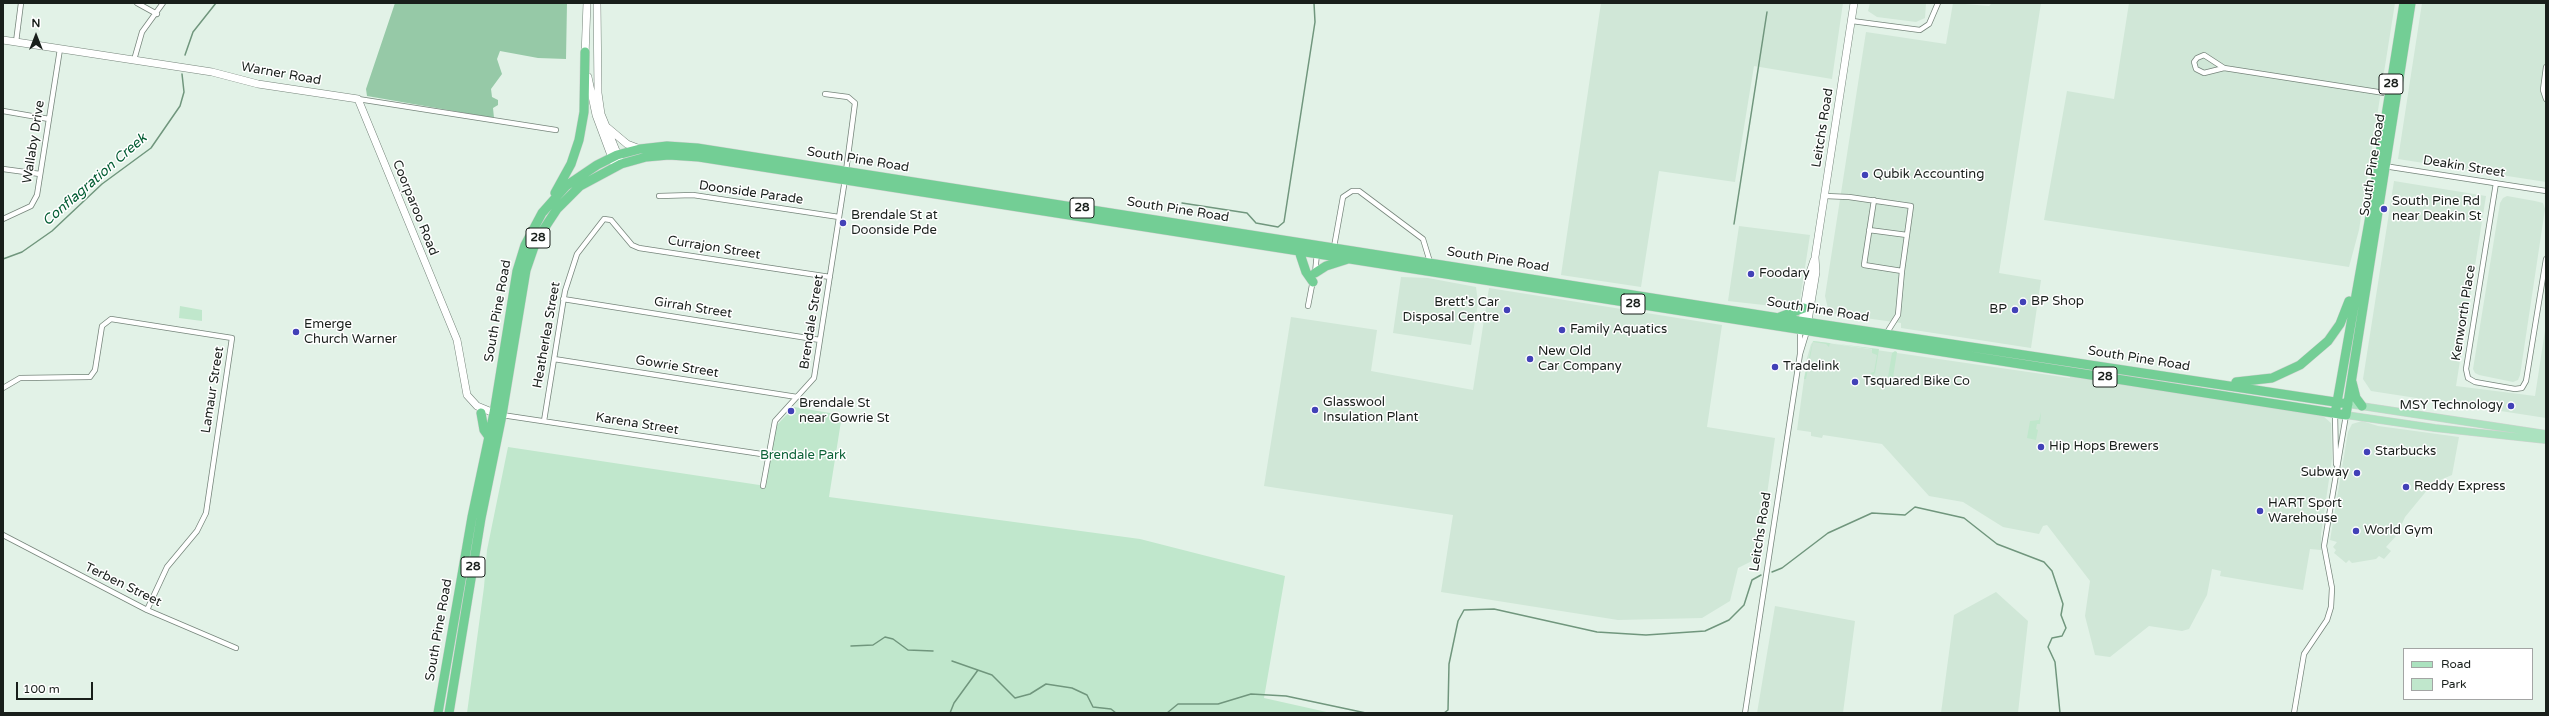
<!DOCTYPE html>
<style>
body{margin:0}
#map{position:relative;width:2549px;height:716px;overflow:hidden;background:#e2f2e7;font-family:"Varela Round",sans-serif}
canvas{display:block}
.frame{position:absolute;inset:0;border:4px solid #191f1b;pointer-events:none}
.legend{position:absolute;left:2403px;top:648px;width:130px;height:52px;box-sizing:border-box;background:#fff;border:1px solid #a3a5a4;margin:0;padding:5px 7px;list-style:none;font-size:12px;color:#191f1b}
.legend li{display:flex;align-items:center;gap:8px;height:20px}
.legend b{width:20px;border:1px solid #a3a5a4}
.north{position:absolute;left:16px;top:16px;width:40px;height:40px;-webkit-text-stroke:3px #fff;paint-order:stroke;rotate:0deg;font-size:11px;font-weight:700;line-height:16px;text-align:center;color:#191f1b}
.north::after{content:'';display:block;margin:auto;width:14px;height:18px;background:#191f1b;clip-path:polygon(50% 0,100% 100%,50% 72%,0 100%)}
.scale{position:absolute;left:16px;top:682px;width:77px;height:18px;box-sizing:border-box;border:2px solid #191f1b;border-top:0;padding-left:5px;font-size:12px;line-height:14px;white-space:nowrap;color:#191f1b;-webkit-text-stroke:3px #fff;paint-order:stroke}
</style>
<div id="map">
<canvas width="2549" height="716"></canvas>
<div class="frame"></div>
<ul class="legend">
<li><b style="height:5px;background:#abe2bf"></b>Road</li>
<li><b style="height:11px;background:#c0e7cc"></b>Park</li>
</ul>
<div class="north">N</div>
<div class="scale">100 m</div>
</div>
<script>
const context = document.querySelector('canvas').getContext('2d');
context.lineJoin = 'round';
function fillPath(path, color) { context.fillStyle = color; context.fill(path, 'evenodd'); }
const shape = rows => new Path2D(rows.map(r => 'M' + r).join(''));
function trace(path, color, width, dash) { context.strokeStyle = color; context.lineWidth = width; context.lineCap = dash ? 'butt' : 'round'; context.setLineDash(dash || []); context.stroke(path); }
function label(font, color, halo, rows, align = 'center') {
  context.font = font + ' "Varela Round",sans-serif'; context.lineWidth = 3; context.setLineDash([]); context.textBaseline = 'middle'; context.strokeStyle = halo; context.fillStyle = color; for (const [text, x, y, turn = 0] of rows) {
    context.save(); context.translate(x, y); context.rotate((+turn || 0) * Math.PI / 180); context.textAlign = isNaN(turn) ? turn : align; if (halo) context.strokeText(text, 0, 0); context.fillText(text, 0, 0); context.restore();
  }
}
fillPath(shape([
 [1601,3,1843,3,1832,79,1754,66,1735,182,1659,171,1641,287,1561,275],
 [1870,3,1926,3,1925,18,1916,22,1877,17,1868,11],
 [1953,3,1989,6,1992,3,2041,3,1999,273,2041,280,2031,348,1901,328,1901,323,1829,313,1825,296,1866,32,1946,44],
 [2129,3,2395,3,2359,230,2349,267,2044,220,2067,91,2114,99],
 [2422,3,2546,3,2546,182,2398,159],
 [2394,181,2486,196,2456,386,2535,396,2546,324,2546,418,2371,391,2363,379],
 [2507,196,2535,201,2543,203,2545,209,2520,375,2518,380,2513,382,2479,375,2475,373,2473,369,2500,203,2503,198],
 [1739,226,1810,235,1800,300,1791,308,1728,301],
 [1401,277,1428,278,1476,287,1478,303,1471,345,1393,333],
 [1489,288,1722,325,1707,427,1775,438,1758,558,1738,568,1730,601,1702,618,1618,620,1441,592,1453,515,1264,486,1291,317,1377,330,1371,371,1473,390],
 [1814,341,2070,378,2070,374,2323,416,2331,423,2332,459,2321,534,2321,550,2310,549,2303,590,2220,576,2221,571,2212,569,2207,595,2189,629,2182,631,2149,626,2110,657,2095,655,2085,616,2090,581,2047,525,2043,526,2039,534,2003,527,1963,502,1929,496,1882,444,1823,435,1822,438,1811,436,1811,432,1797,430,1807,358,1811,344],
 [2362,421,2378,426,2459,437,2452,475,2433,483,2405,517,2397,535,2386,547,2391,551,2384,559,2379,556,2376,559,2352,563,2349,560,2346,563,2334,553,2336,550,2333,547,2337,542,2330,540,2348,432,2352,424],
 [1996,592,2028,621,2018,713,1941,713,1954,615],
 [1775,606,1855,621,1843,713,1757,713]
]), '#d0e7d7');
fillPath(shape([
 [180,306,202,310,202,321,179,318],
 [1813,341,1879,349,1875,373,1873,375,1870,373,1874,372,1877,355,1872,353,1872,349,1830,343,1829,347,1826,344,1813,342,1806,379,1804,379],
 [1895,351,1897,352,1892,384,1890,384,1891,377,1888,377,1892,353],
 [794,407,842,415,829,497,1140,539,1285,576,1264,698,1331,713,467,713,484,587,487,550,508,447,766,486,776,426],
 [2041,412,2040,424,2037,424,2036,429,2038,430,2036,440,2027,438,2030,421,2039,420]
]), '#c0e7cc');
fillPath(shape([
 [395,3,567,3,566,59,538,58,500,51,497,59,502,74,491,89,492,97,498,100,498,105,493,108,494,118,367,96,366,89]
]), '#96c9a7');
trace(shape([
 [185,55,193,32,216,3],
 [1182,203,1247,213,1256,223,1278,227,1284,222,1315,22,1314,3],
 [1734,224,1767,12],
 [3,259,22,252,52,231,102,184,151,148,180,106,184,92,182,74],
 [1772,572,1782,568,1828,533,1872,513,1905,515,1915,507,1964,518,1997,544,2044,562,2052,571,2063,604,2061,615,2066,628,2062,636,2052,638,2048,647,2055,662,2060,713],
 [851,646,873,645,885,637,893,639,908,650,933,651],
 [952,661,992,675,1015,698,1030,694,1046,684,1072,688,1087,695,1093,707,1111,709,1116,713],
 [950,713,954,703,978,670],
 [1167,713,1178,704,1218,704,1251,694,1286,696,1366,713],
 [1444,713,1448,710,1449,664,1458,621,1464,610,1494,609,1597,632,1646,635,1705,631,1729,620,1744,605,1752,580,1761,575]
]), '#70967d', 1.5);
const street = shape([
 [137,3,157,14],
 [1852,21,1920,30,1929,24,1938,3],
 [16,42,21,3],
 [134,60,142,32,163,3],
 [2546,67,2543,90,2546,99],
 [2224,68,2204,55,2197,58,2194,62,2196,69,2204,73,2224,68,2391,94],
 [825,94,848,97,855,103,846,171],
 [358,99,556,130],
 [3,111,49,119],
 [2384,166,2546,191],
 [3,169,40,174],
 [2496,183,2466,369,2468,378,2475,382,2515,389,2522,388,2526,381,2546,259],
 [659,196,693,195,839,217],
 [1825,196,1849,197,1911,206,1902,271,1864,265,1874,200],
 [3,219,31,206,37,195,60,49],
 [1869,230,1907,235],
 [1334,247,1343,197,1352,191,1359,191,1423,239,1430,262],
 [1315,273,1317,253],
 [563,299,820,340],
 [1308,306,1313,280],
 [1886,334,1898,315,1902,271],
 [1800,354,1800,330],
 [554,359,797,397],
 [3,388,20,378,90,377,95,370,102,326,111,319,232,338,206,513,197,531,167,567,147,610],
 [2335,413,2336,464],
 [502,415,768,455],
 [544,421,565,291,577,254,604,219,611,220,632,245,639,248,830,277],
 [763,486,775,421,814,378,845,179],
 [3,535,147,610,236,648],
 [1745,713,1800,354,1807,331],
 [2294,713,2304,654,2327,620,2331,607,2332,588,2324,546,2346,415]
]);
const secondary = shape([
 [597,3,598,93,601,114,619,158],
 [3,40,212,72,258,84,358,99,457,340,467,395,477,406,494,413],
 [585,56,587,3],
 [588,77,596,115,615,166],
 [608,128,627,144,640,149],
 [1801,326,1810,272,1814,260],
 [1807,327,1816,272,1815,257,1854,3]
]);
const primary = shape([
 [2348,404,2546,434],
 [2346,415,2435,428,2546,440]
]);
const highway = shape([
 [555,193,571,164,579,140,584,112,585,52],
 [1299,251,1306,272,1313,282],
 [1315,273,1326,266,1348,259],
 [1780,317,1804,308],
 [2236,382,2272,378,2300,365,2328,341,2340,324,2349,301],
 [2352,382,2356,398,2362,406],
 [2336,408,2370,216,2404,3],
 [481,413,484,430,489,437],
 [438,713,472,517,494,413,517,271,525,245,542,213,566,186,597,165,617,155,640,149,667,146,697,148,1779,318,2348,404],
 [449,713,481,518,502,415,526,270,536,241,557,209,580,186,621,164,646,157,669,155,699,157,2346,415,2411,3]
]);
trace(street, '#76857b', 6);
trace(secondary, '#76857b', 8);
trace(primary, '#d1d2d1', 8);
trace(highway, '#d1d2d1', 10);
trace(street, '#fff', 4.5);
trace(secondary, '#fff', 7);
trace(primary, '#abe2bf', 7);
trace(highway, '#73ce95', 9);
for (const [x, y, r, color] of [
 [1865,175,4,"#4241b7"],
 [2384,209,4,"#4241b7"],
 [843,223,4,"#4241b7"],
 [1751,274,4,"#4241b7"],
 [2023,302,4,"#4241b7"],
 [1507,310,4,"#4241b7"],
 [2015,310,4,"#4241b7"],
 [1562,330,4,"#4241b7"],
 [296,332,4,"#4241b7"],
 [1530,359,4,"#4241b7"],
 [1775,367,4,"#4241b7"],
 [1855,382,4,"#4241b7"],
 [2511,406,4,"#4241b7"],
 [1315,410,4,"#4241b7"],
 [791,411,4,"#4241b7"],
 [2041,447,4,"#4241b7"],
 [2367,452,4,"#4241b7"],
 [2357,473,4,"#4241b7"],
 [2406,487,4,"#4241b7"],
 [2260,511,4,"#4241b7"],
 [2356,531,4,"#4241b7"]
]) { const dot = new Path2D(); dot.arc(x, y, r, 0, 2 * Math.PI); context.fillStyle = color; context.fill(dot); trace(dot, '#fff', 1.5); }
for (const [x, y, w] of [
 [2391,84,24],
 [1082,208,24],
 [538,238,24],
 [1633,304,24],
 [2105,377,24],
 [473,567,24]
]) { const box = new Path2D(); box.roundRect(x - w / 2, y - 10, w, 20, 3); context.fillStyle = '#fff'; context.fill(box); trace(box, '#191f1b', 1); }
label('bold 12px', '#191f1b', null, [
 ["28",2391,84],
 ["28",1082,208],
 ["28",538,238],
 ["28",1633,304],
 ["28",2105,377],
 ["28",473,567]
]);
label('13px', '#191f1b', '#fff', [
 ["Warner Road",281,74,10],
 ["Leitchs Road",1823,128,-81],
 ["Wallaby Drive",34,142,-81],
 ["South Pine Road",858,160,9],
 ["South Pine Road",2373,165,-81],
 ["Deakin Street",2464,167,9],
 ["Doonside Parade",751,193,8],
 ["Coorparoo Road",415,208,68],
 ["South Pine Road",1178,210,9],
 ["Currajon Street",714,248,9],
 ["South Pine Road",1498,260,9],
 ["Girrah Street",693,308,9],
 ["South Pine Road",1818,310,9],
 ["South Pine Road",498,311,-80],
 ["Kenworth Place",2464,313,-81],
 ["Brendale Street",812,322,-81],
 ["Heatherlea Street",547,335,-80],
 ["South Pine Road",2139,359,9],
 ["Gowrie Street",677,367,9],
 ["Lamaur Street",213,390,-81],
 ["Karena Street",637,424,9],
 ["Leitchs Road",1761,532,-81],
 ["Terben Street",123,585,26],
 ["South Pine Road",439,630,-80]
]);
label('13px', '#191f1b', '#fff', [
 ["Qubik Accounting",1873,175],
 ["South Pine Rd",2392,202],
 ["near Deakin St",2392,217],
 ["Brendale St at",851,216],
 ["Doonside Pde",851,231],
 ["Foodary",1759,274],
 ["BP Shop",2031,302],
 ["Brett's Car",1499,303,"right"],
 ["Disposal Centre",1499,318,"right"],
 ["BP",2007,310,"right"],
 ["Emerge",304,325],
 ["Church Warner",304,340],
 ["Family Aquatics",1570,330],
 ["New Old",1538,352],
 ["Car Company",1538,367],
 ["Tradelink",1783,367],
 ["Tsquared Bike Co",1863,382],
 ["Glasswool",1323,403],
 ["Insulation Plant",1323,418],
 ["Brendale St",799,404],
 ["near Gowrie St",799,419],
 ["MSY Technology",2503,406,"right"],
 ["Hip Hops Brewers",2049,447],
 ["Starbucks",2375,452],
 ["Subway",2349,473,"right"],
 ["Reddy Express",2414,487],
 ["HART Sport",2268,504],
 ["Warehouse",2268,519],
 ["World Gym",2364,531]
], 'left');
label('13px', '#0d6238', '#fff', [
 ["Brendale Park",803,456]
]);
label('italic 14px', '#035d33', '#fff', [
 ["Conflagration Creek",95,180,-41]
]);
</script>
